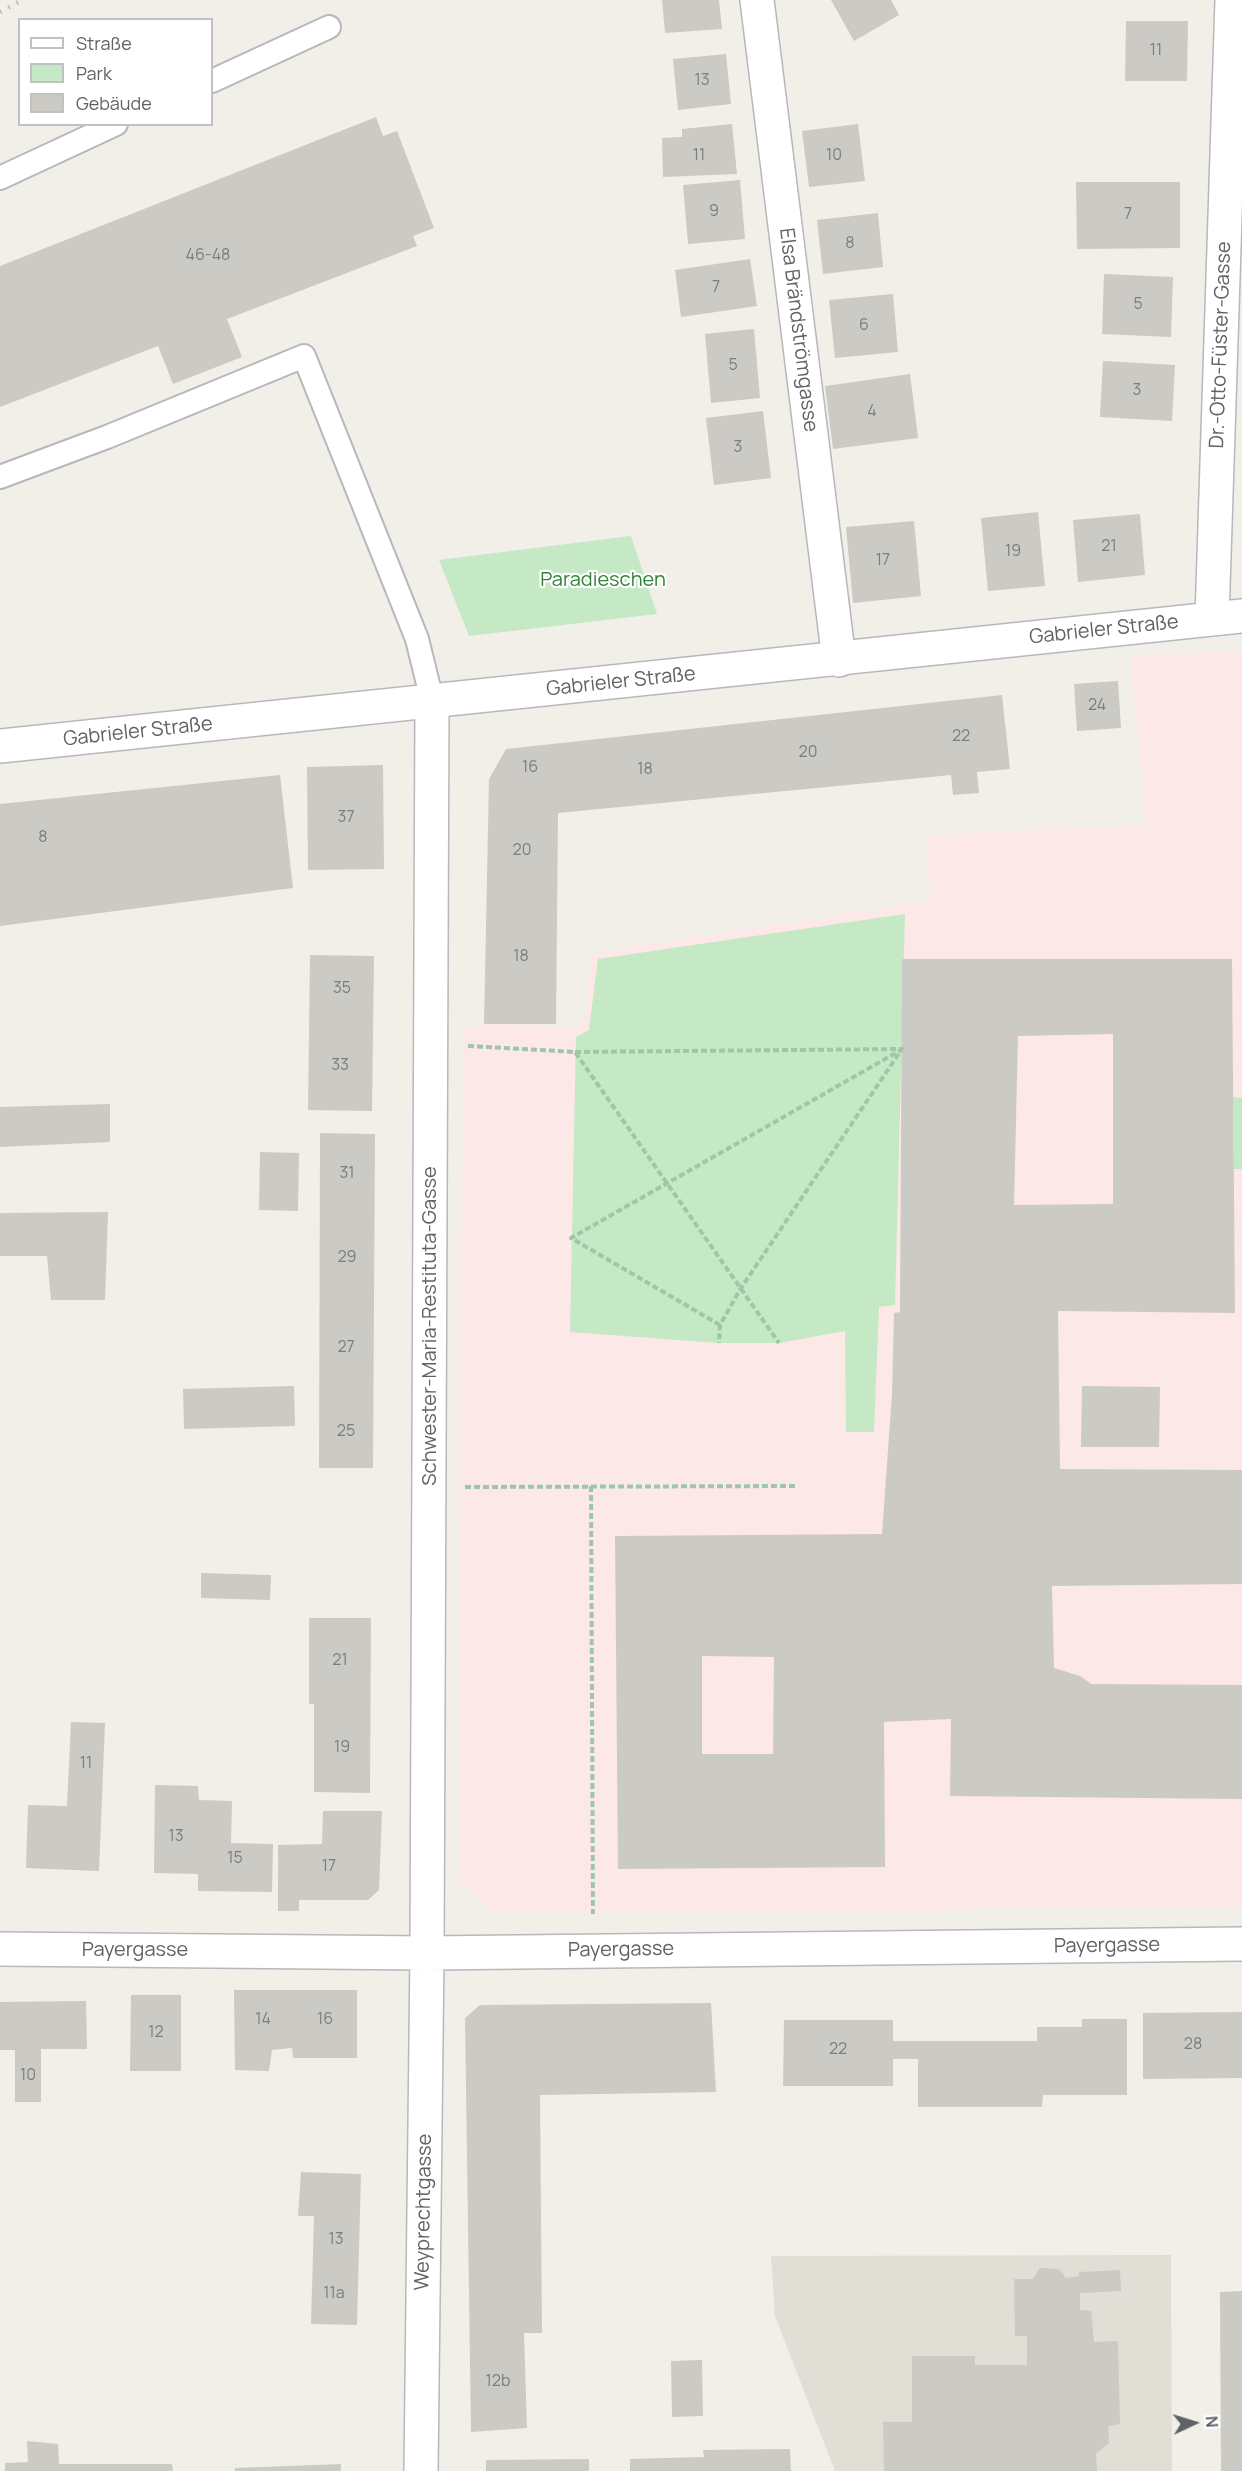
<!DOCTYPE html>
<meta charset="utf-8">
<style>
body{margin:0}
#map{position:relative;width:1242px;height:2471px;overflow:hidden;background:#f1efe8;font-family:Manrope,sans-serif}
canvas{display:block}
.legend{position:absolute;left:18px;top:18px;width:195px;height:108px;box-sizing:border-box;background:#fff;border:2px solid #bfc1c3;margin:0;padding:8px 10px;list-style:none;font-size:18px;color:#5f6368}
.legend li{display:flex;align-items:center;gap:12px;height:30px}
.legend b{width:30px;border:2px solid #bfc1c3}
.north{position:absolute;left:1164px;top:2393px;width:60px;height:60px;-webkit-text-stroke:4px #fff;paint-order:stroke;rotate:86deg;font-size:16px;font-weight:700;line-height:24px;text-align:center;color:#5f6368}
.north::after{content:'';display:block;margin:auto;width:21px;height:27px;background:#5f6368;clip-path:polygon(50% 0,100% 100%,50% 72%,0 100%)}
</style>
<div id="map">
<canvas width="1242" height="2471"></canvas>
<ul class="legend">
<li><b style="height:8px;background:#fff"></b>Straße</li>
<li><b style="height:16px;background:#c5e8c5"></b>Park</li>
<li><b style="height:16px;background:#cccac5"></b>Gebäude</li>
</ul>
<div class="north">N</div>
</div>
<script>
const context = document.querySelector('canvas').getContext('2d');
context.lineJoin = 'round';
function fillPath(path, color) { context.fillStyle = color; context.fill(path, 'evenodd'); }
const shape = rows => new Path2D(rows.map(r => 'M' + r).join(''));
function trace(path, color, width, dash) { context.strokeStyle = color; context.lineWidth = width; context.lineCap = dash ? 'butt' : 'round'; context.setLineDash(dash || []); context.stroke(path); }
function label(font, color, halo, rows, align = 'center') {
  context.font = font + ' Manrope,sans-serif'; context.lineWidth = 4.5; context.setLineDash([]); context.textBaseline = 'middle'; context.strokeStyle = halo; context.fillStyle = color; for (const [text, x, y, turn = 0] of rows) {
    context.save(); context.translate(x, y); context.rotate((+turn || 0) * Math.PI / 180); context.textAlign = isNaN(turn) ? turn : align; if (halo) context.strokeText(text, 0, 0); context.fillText(text, 0, 0); context.restore();
  }
}
fillPath(shape([
 [1171,2255,1172,2471,835,2471,775,2316,771,2256]
]), '#e1ded6');
fillPath(shape([
 [1242,651,1242,1907,496,1912,459,1880,463,1028,484,1024,570,1027,583,1025,592,953,931,901,926,835,1147,825,1130,656]
]), '#fce8e6');
fillPath(shape([
 [631,536,657,614,469,636,439,560],
 [905,914,895,1305,879,1307,874,1432,846,1432,845,1331,779,1343,719,1343,570,1332,576,1037,589,1030,598,959],
 [1233,1097,1242,1098,1242,1169,1234,1169]
]), '#c5e8c5');
fillPath(shape([
 [662,0,719,0,722,29,665,33],
 [831,0,891,0,899,15,854,41],
 [1126,21,1188,21,1187,81,1125,81],
 [726,54,731,104,678,110,673,59],
 [376,117,383,136,397,131,434,228,413,236,417,246,227,319,242,357,173,384,158,346,0,407,0,266],
 [732,124,737,174,663,177,662,138,682,137,682,129],
 [858,124,865,181,809,187,802,131],
 [740,180,745,239,688,244,683,185],
 [1076,182,1180,182,1180,248,1077,249],
 [878,213,883,267,823,274,817,220],
 [750,259,757,306,681,317,675,270],
 [1104,274,1173,277,1171,337,1102,334],
 [893,294,898,352,835,358,829,300],
 [754,329,760,398,711,403,705,334],
 [1103,361,1175,365,1172,421,1100,417],
 [910,374,918,438,833,449,825,386],
 [763,411,771,478,714,485,706,418],
 [1038,512,1045,586,988,591,981,518],
 [1140,514,1145,575,1078,582,1073,520],
 [914,521,921,596,853,603,846,527],
 [1118,681,1121,728,1077,731,1074,684],
 [1002,695,1010,769,977,772,979,793,953,795,951,775,558,813,556,1024,484,1024,489,779,506,749],
 [383,765,384,869,308,870,307,767],
 [280,775,293,888,0,926,0,804],
 [310,955,374,956,372,1111,308,1110],
 [902,959,1232,959,1235,1313,1058,1311,1060,1469,1242,1470,1242,1584,1052,1586,1054,1668,1080,1676,1091,1684,1242,1685,1242,1799,950,1796,951,1719,884,1722,885,1867,618,1869,615,1536,882,1534,892,1394,894,1313,900,1312],
 [1113,1034,1113,1204,1014,1205,1018,1036],
 [702,1656,774,1657,773,1754,702,1754],
 [110,1104,110,1142,0,1147,0,1107],
 [320,1133,375,1134,373,1468,319,1468],
 [260,1152,299,1153,298,1211,259,1210],
 [108,1212,105,1300,51,1300,47,1256,0,1256,0,1213],
 [294,1386,295,1426,184,1429,183,1389],
 [1082,1386,1160,1387,1159,1447,1081,1447],
 [201,1573,271,1575,270,1600,201,1598],
 [309,1618,371,1618,370,1793,314,1792,314,1704,309,1704],
 [71,1722,105,1723,99,1871,26,1868,28,1805,67,1806],
 [155,1785,198,1786,199,1800,232,1801,231,1843,273,1844,272,1892,198,1891,198,1874,154,1873],
 [323,1811,382,1811,379,1890,368,1900,299,1900,299,1911,278,1911,278,1845,322,1844],
 [234,1990,357,1990,357,2058,293,2058,292,2048,272,2050,269,2071,235,2070],
 [131,1995,181,1995,181,2071,130,2071],
 [86,2001,87,2049,41,2049,41,2102,15,2102,15,2050,0,2050,0,2002],
 [711,2003,716,2092,540,2095,542,2333,524,2333,527,2428,471,2432,465,2018,480,2005],
 [1242,2012,1242,2078,1143,2079,1143,2013],
 [1082,2019,1127,2019,1127,2095,1043,2095,1042,2107,918,2107,918,2059,893,2059,893,2086,783,2086,784,2020,893,2020,893,2041,1037,2041,1037,2027,1082,2027],
 [301,2172,361,2174,357,2325,311,2324,314,2216,298,2216],
 [1040,2268,1059,2269,1066,2278,1079,2276,1079,2272,1120,2270,1121,2291,1080,2293,1080,2310,1091,2311,1094,2342,1118,2341,1120,2424,1108,2426,1109,2443,1096,2454,1097,2471,884,2471,883,2422,912,2422,912,2356,975,2356,975,2365,1027,2365,1027,2336,1015,2336,1014,2279,1033,2279],
 [1242,2291,1242,2471,1221,2471,1220,2292],
 [702,2360,703,2416,672,2417,671,2361],
 [27,2441,58,2444,59,2464,172,2464,173,2471,5,2471,5,2463,28,2462],
 [790,2449,791,2471,630,2471,630,2459,704,2457,703,2450],
 [589,2459,589,2471,486,2471,486,2460],
 [341,2464,341,2471,235,2471,235,2468]
]), '#cccac5');
const service = shape([
 [212,81,329,27],
 [0,178,116,124],
 [0,477,107,437,304,356,417,639,432,700]
]);
const minor = shape([
 [757,0,839,660],
 [1212,618,1232,0],
 [0,1949,427,1953,1242,1944],
 [421,2471,427,1953,432,700]
]);
const tertiary = shape([
 [0,746,1242,616]
]);
trace(service, '#b5b8bc', 26);
trace(minor, '#b5b8bc', 36);
trace(tertiary, '#b5b8bc', 36);
trace(shape([
 [468,1046,575,1052,779,1343],
 [575,1052,902,1049,741,1288,720,1325,719,1343],
 [720,1325,571,1238,901,1050],
 [591,1486,593,1914],
 [465,1487,797,1486]
]), '#9cc7a9', 4, [6, 3]);
trace(service, '#fff', 22);
trace(minor, '#fff', 33);
trace(tertiary, '#fff', 33);
trace(shape([
 [0,12,22,0]
]), '#b6b7b8', 4.5, [1.5, 8]);
label('16px', '#7a7d7f', null, [
 ["11",1156,51],
 ["13",702,81],
 ["11",699,156],
 ["10",834,156],
 ["9",714,212],
 ["7",1128,215],
 ["8",850,244],
 ["46-48",208,256],
 ["7",716,288],
 ["5",1138,305],
 ["6",864,326],
 ["5",733,366],
 ["3",1137,391],
 ["4",872,412],
 ["3",738,448],
 ["21",1109,547],
 ["19",1013,552],
 ["17",883,561],
 ["24",1097,706],
 ["22",961,737],
 ["20",808,753],
 ["16",530,768],
 ["18",645,770],
 ["37",346,818],
 ["8",43,838],
 ["20",522,851],
 ["18",521,957],
 ["35",342,989],
 ["33",340,1066],
 ["31",347,1174],
 ["29",347,1258],
 ["27",346,1348],
 ["25",346,1432],
 ["21",340,1661],
 ["19",342,1748],
 ["11",86,1764],
 ["13",176,1837],
 ["15",235,1859],
 ["17",329,1867],
 ["14",263,2020],
 ["16",325,2020],
 ["12",156,2033],
 ["28",1193,2045],
 ["22",838,2050],
 ["10",28,2076],
 ["13",336,2240],
 ["11a",334,2294],
 ["12b",498,2382]
]);
label('20px', '#5f6368', '#fff', [
 ["Elsa Brändströmgasse",798,330,83],
 ["Dr.-Otto-Füster-Gasse",1221,345,-88],
 ["Gabrieler Straße",1104,630,-6],
 ["Gabrieler Straße",621,682,-6],
 ["Gabrieler Straße",138,732,-6],
 ["Schwester-Maria-Restituta-Gasse",430,1326,-90],
 ["Payergasse",1107,1946,-1],
 ["Payergasse",135,1950],
 ["Payergasse",621,1950,-1],
 ["Weyprechtgasse",424,2212,-89]
]);
label('20px', '#348238', '#fff', [
 ["Paradieschen",603,580]
]);
</script>
